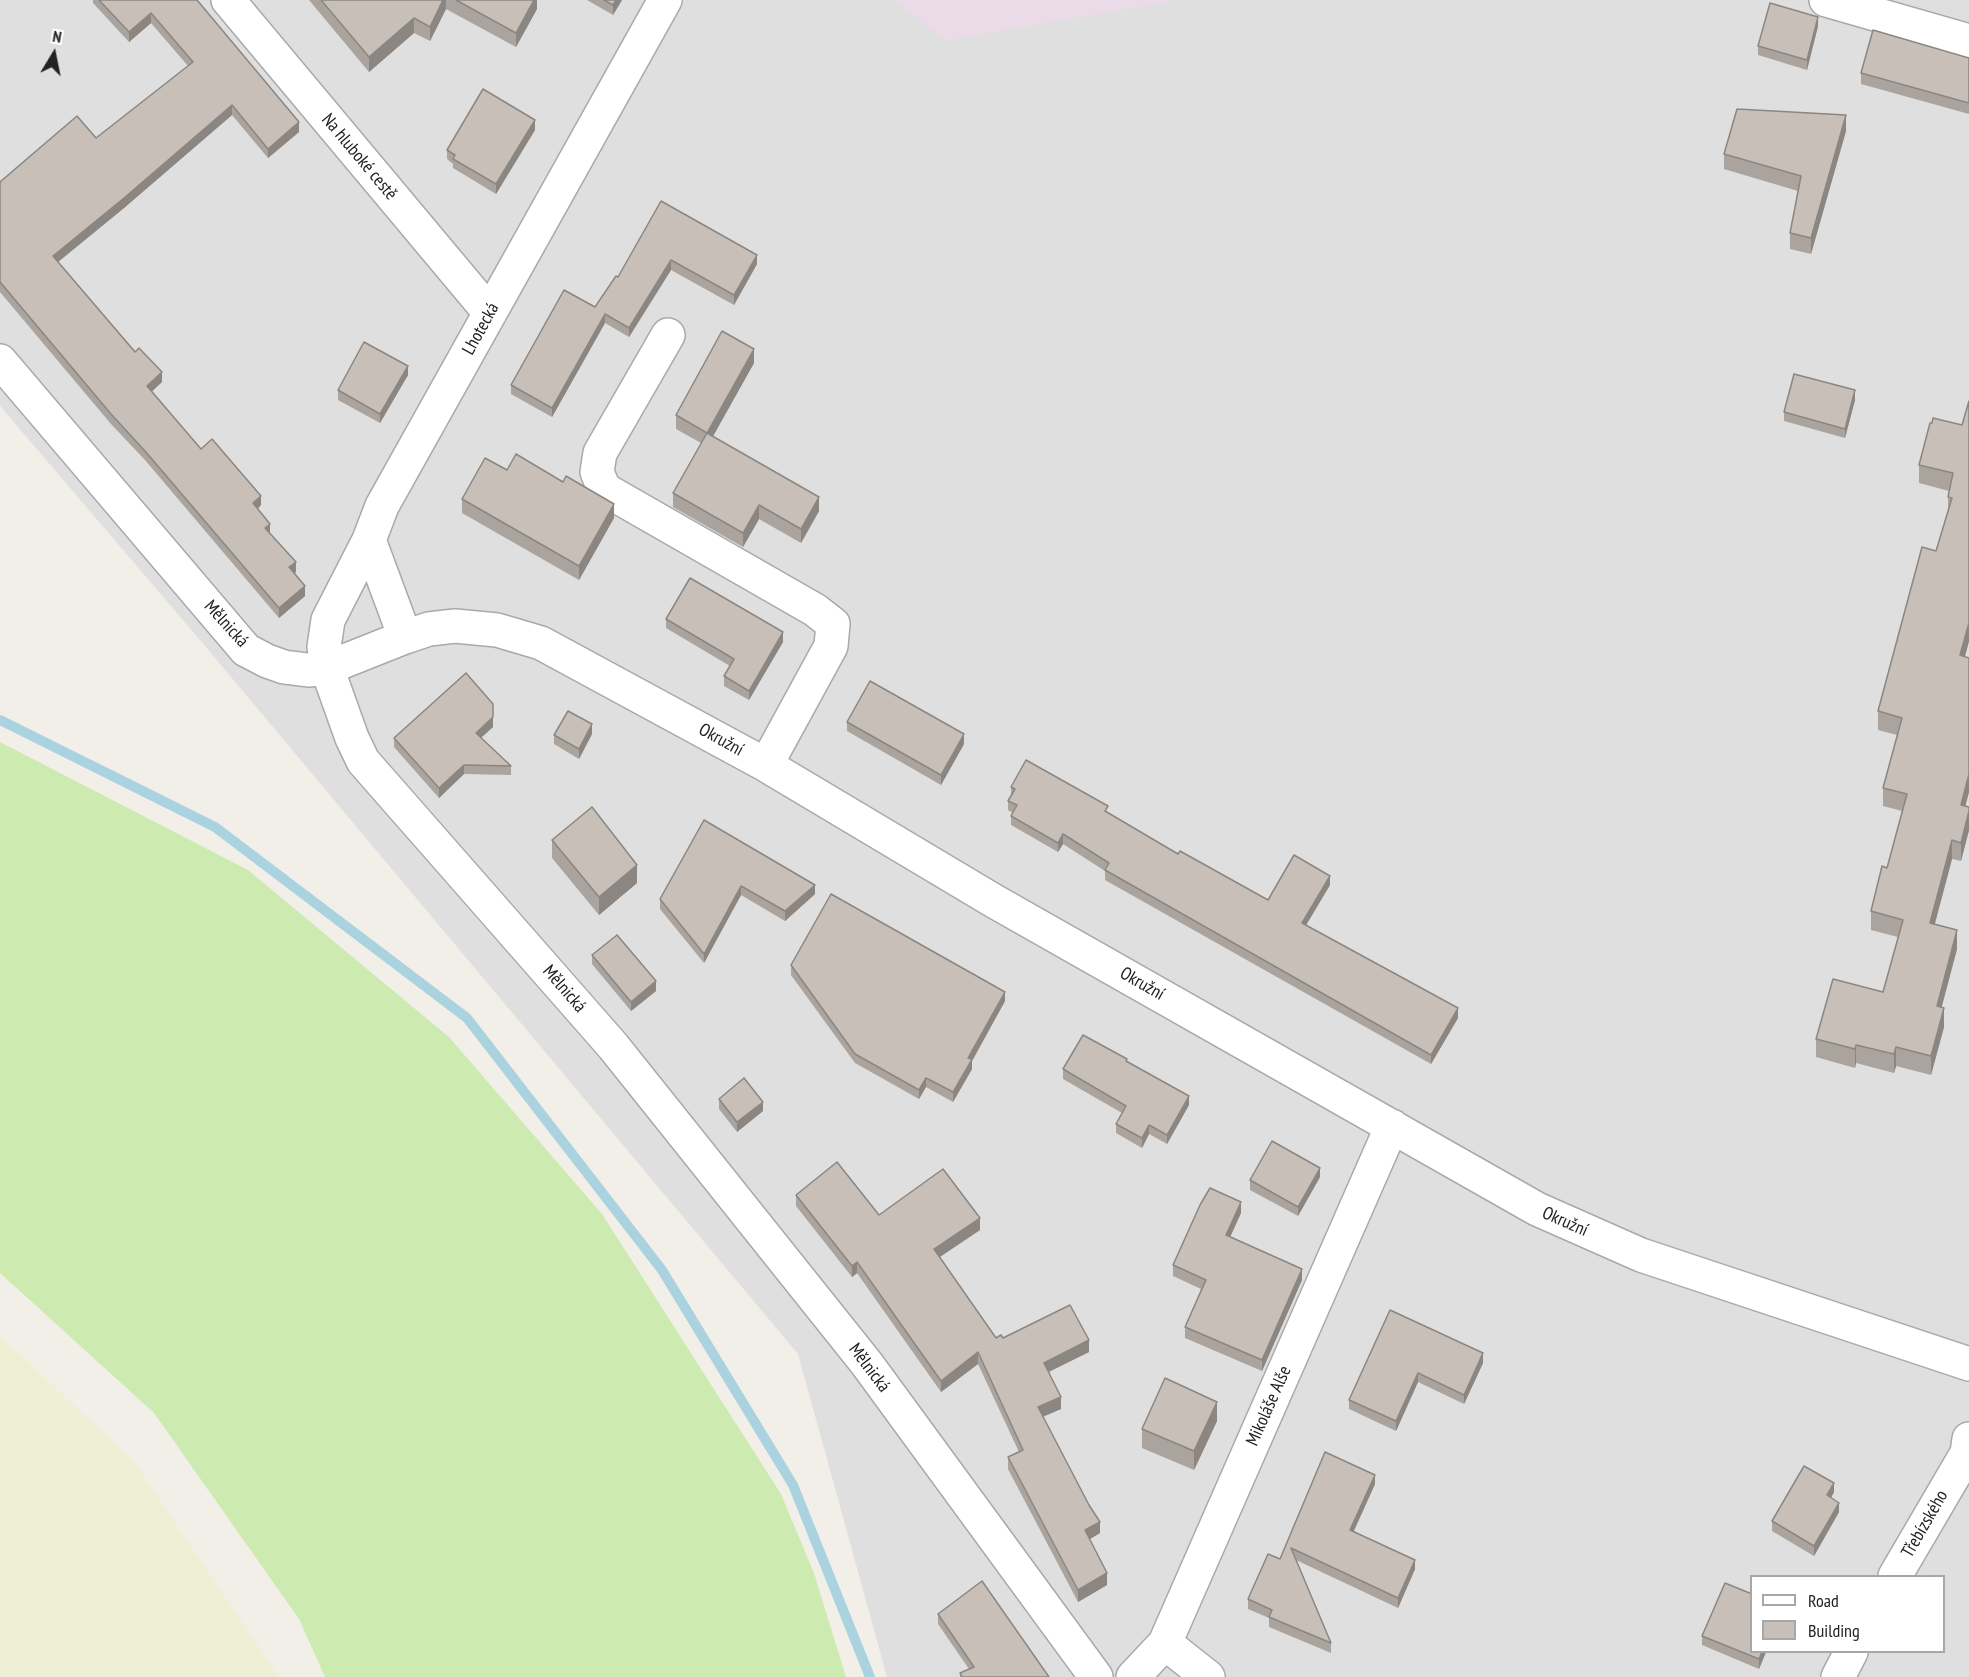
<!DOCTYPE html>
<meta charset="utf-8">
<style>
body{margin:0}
#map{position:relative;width:1969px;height:1677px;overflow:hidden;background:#f2efe9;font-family:"PT Sans Narrow",sans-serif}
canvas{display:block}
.legend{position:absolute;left:1750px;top:1575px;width:195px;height:78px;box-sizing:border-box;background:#fff;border:2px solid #a7a7a7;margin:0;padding:8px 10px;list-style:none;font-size:18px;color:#222}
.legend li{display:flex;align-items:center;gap:12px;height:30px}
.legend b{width:30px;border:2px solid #a7a7a7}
.north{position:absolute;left:24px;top:24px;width:60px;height:60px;-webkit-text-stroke:4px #fff;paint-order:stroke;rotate:10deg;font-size:16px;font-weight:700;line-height:24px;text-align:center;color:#222}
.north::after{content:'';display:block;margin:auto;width:21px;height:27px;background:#222;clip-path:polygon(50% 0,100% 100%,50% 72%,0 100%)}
</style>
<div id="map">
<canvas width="1969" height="1677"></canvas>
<ul class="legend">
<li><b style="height:8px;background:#fff"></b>Road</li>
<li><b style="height:16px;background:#c7bfb8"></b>Building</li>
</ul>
<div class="north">N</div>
</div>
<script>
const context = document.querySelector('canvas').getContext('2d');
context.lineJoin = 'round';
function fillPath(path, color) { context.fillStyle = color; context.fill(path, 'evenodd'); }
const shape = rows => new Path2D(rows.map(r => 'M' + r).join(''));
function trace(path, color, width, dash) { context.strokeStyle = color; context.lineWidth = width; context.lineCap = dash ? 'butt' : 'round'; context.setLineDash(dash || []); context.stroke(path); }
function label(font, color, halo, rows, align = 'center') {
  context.font = font + ' "PT Sans Narrow",sans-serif'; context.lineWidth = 4.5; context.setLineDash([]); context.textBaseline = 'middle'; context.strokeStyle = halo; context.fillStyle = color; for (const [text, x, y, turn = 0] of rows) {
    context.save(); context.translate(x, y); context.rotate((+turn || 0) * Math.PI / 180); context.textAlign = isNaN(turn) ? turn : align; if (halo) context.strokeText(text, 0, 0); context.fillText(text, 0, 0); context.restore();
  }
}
fillPath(shape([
 [0,0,1969,0,1969,1677,887,1677,798,1354,200,640,0,406],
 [1752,1576,1944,1576,1944,1652,1752,1652]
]), '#e0dfdf');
fillPath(shape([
 [894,0,1178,0,946,40]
]), '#ebdbe8');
fillPath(shape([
 [0,1335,137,1465,279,1677,0,1677]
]), '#eef0d5');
fillPath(shape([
 [0,742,248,870,449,1037,602,1214,781,1494,814,1573,846,1677,325,1677,299,1619,154,1413,0,1273]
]), '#cdebb0');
trace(shape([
 [0,720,215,827,467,1018,662,1270,793,1485,870,1677]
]), '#aad3df', 10);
const street = shape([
 [228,0,490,313],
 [665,0,382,506,369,540,328,620,324,647,327,668,352,738,363,761,613,1046,867,1364,1096,1677],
 [1826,0,1969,41],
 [668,335,600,453,597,472,604,489,815,610,833,624,831,646,766,765],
 [0,361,246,650,267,661,284,667,308,670,327,668,405,637,429,629,455,626,497,630,541,643,766,765,994,901,1537,1209,1641,1255,1969,1364],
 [369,540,405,637],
 [1895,1576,1967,1453,1969,1439],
 [1165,1643,1208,1677],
 [1133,1677,1165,1643,1392,1126],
 [1838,1677,1851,1652]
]);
trace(street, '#a9a9a9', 36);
trace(street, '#fff', 33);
fillPath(shape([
 [93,0,197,0,299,132,268,158,232,115,124,208,58,262,162,382,152,391,201,449,261,505,258,509,270,533,296,572,294,573,305,596,279,618,145,460,111,424,0,292,0,182,96,138,188,66,151,23,129,42,93,3],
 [309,0,537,0,537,9,516,47,446,9,430,41,414,33,369,72],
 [587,0,622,0,613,15],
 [1818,26,1807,70,1758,55,1758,46],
 [1969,58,1969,114,1861,84,1861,73],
 [535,130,496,194,453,168,453,164,447,159,447,150],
 [1846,131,1811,254,1790,249,1790,233,1798,191,1724,169,1724,154],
 [661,201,757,264,734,305,671,270,629,337,605,323,552,417,511,394,511,385,595,307,618,277],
 [754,363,713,436,819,511,801,543,759,519,743,547,673,507,673,493,701,443,676,429,676,415],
 [408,375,380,423,338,400,338,390],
 [1855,400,1845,438,1784,421,1784,412],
 [1969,401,1969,641,1965,657,1969,658,1969,792,1965,806,1969,807,1969,830,1961,861,1952,859,1935,924,1957,949,1941,1008,1944,1027,1931,1075,1896,1066,1894,1073,1856,1063,1855,1068,1816,1057,1816,1039,1883,992,1898,937,1871,930,1871,911,1887,868,1902,811,1883,806,1883,788,1897,735,1878,730,1878,711,1936,551,1948,512,1948,497,1949,491,1919,483,1919,465,1962,425],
 [462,499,614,518,579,580,462,513],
 [666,619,783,642,749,700,724,686,724,676,730,666,666,628],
 [493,704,493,727,481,738,511,766,511,775,464,774,439,798,394,747,394,738],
 [847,722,964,744,941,785,847,731],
 [592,734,579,759,554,744,554,735],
 [1011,787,1108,813,1178,854,1268,900,1330,885,1306,925,1458,1018,1431,1064,1105,880,1105,871,1063,844,1058,852,1011,825,1011,816,1013,813,1008,810,1008,801,1011,795],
 [704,820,815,894,785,921,741,895,704,963,660,909,660,899],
 [552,840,637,883,599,915,552,858],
 [592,955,656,991,631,1011,592,964],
 [791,965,1005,1001,972,1061,972,1069,953,1102,926,1087,919,1099,855,1063,791,975],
 [1127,1062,1189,1105,1167,1144,1149,1134,1142,1148,1116,1133,1116,1124,1122,1113,1063,1079,1063,1069],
 [719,1099,763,1111,737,1132,719,1109],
 [1320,1177,1298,1216,1250,1190,1250,1180],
 [796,1195,879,1215,980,1230,939,1257,996,1338,1003,1338,1089,1352,1049,1372,1061,1409,1043,1416,1100,1533,1090,1539,1107,1585,1078,1602,1008,1469,1008,1457,1019,1452,978,1364,941,1392,857,1273,852,1277,796,1206],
 [1241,1213,1230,1237,1302,1280,1262,1371,1185,1338,1185,1327,1201,1289,1173,1276,1173,1265],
 [1390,1310,1483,1363,1464,1404,1418,1382,1396,1431,1349,1409,1349,1400],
 [1217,1421,1194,1470,1142,1448,1142,1429],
 [1325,1452,1375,1484,1354,1531,1415,1569,1398,1608,1296,1560,1331,1643,1331,1653,1269,1627,1269,1618,1248,1609,1248,1599,1280,1559],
 [1834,1492,1831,1498,1839,1512,1814,1556,1772,1531,1772,1521],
 [938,1614,1049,1677,960,1677,960,1673,969,1669,938,1624],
 [1702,1636,1752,1652,1766,1652,1759,1669,1702,1645]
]), '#aba49e');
fillPath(shape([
 [443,0,446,0,446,9,430,41,430,27],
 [534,0,537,0,537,9,516,47,516,33],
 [616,0,622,0,613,15,613,5],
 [151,13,151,23,129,42,129,32],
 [1818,17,1818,26,1807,70,1807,60],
 [414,18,414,33,369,72,369,57],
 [232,105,232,115,124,208,53,266,53,256],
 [1846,115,1846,131,1811,254,1811,238],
 [535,120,535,130,496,194,496,184],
 [299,122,299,132,268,158,268,149],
 [757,255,757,264,734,305,734,295],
 [671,260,671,270,629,337,629,328],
 [605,314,605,323,552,417,552,408],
 [754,349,754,363,707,447,707,433],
 [408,366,408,375,380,423,380,414],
 [162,372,162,382,147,396,147,386],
 [1855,390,1855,400,1845,438,1845,429],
 [261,496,261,505,253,513,253,503],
 [819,497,819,511,801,543,801,529],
 [614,504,614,518,579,580,579,566],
 [759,505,759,519,743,547,743,533],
 [270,524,270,533,265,528],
 [296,562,296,572,289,577,289,567],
 [305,586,305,596,279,618,279,608],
 [1969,623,1969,641,1960,674,1960,655],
 [783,632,783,642,749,700,749,691],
 [493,717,493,727,476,742,476,733],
 [592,724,592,734,579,759,579,749],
 [964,734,964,744,941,785,941,775],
 [464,765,464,774,439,798,439,788],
 [1969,774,1969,792,1961,823,1961,805],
 [1969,811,1969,830,1961,861,1961,843],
 [1063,834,1063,844,1058,852,1058,843],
 [1952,840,1952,859,1930,941,1930,923],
 [637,865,637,883,599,915,599,897],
 [1330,876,1330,885,1302,932,1302,923],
 [815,885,815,894,785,921,785,911],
 [741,886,741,895,704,963,704,954],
 [1957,930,1957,949,1937,1025,1937,1006],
 [656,981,656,991,631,1011,631,1002],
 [1005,992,1005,1001,972,1061,972,1069,953,1102,953,1092,968,1058],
 [1458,1008,1458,1018,1431,1064,1431,1055],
 [1944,1008,1944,1027,1931,1075,1931,1056],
 [1856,1045,1856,1063,1855,1068,1855,1049],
 [1896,1047,1896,1066,1894,1073,1894,1054],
 [926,1078,926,1087,919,1099,919,1090],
 [1189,1096,1189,1105,1167,1144,1167,1135],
 [763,1102,763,1111,737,1132,737,1122],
 [1149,1125,1149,1134,1142,1148,1142,1138],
 [1320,1168,1320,1177,1298,1216,1298,1207],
 [1241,1202,1241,1213,1226,1246,1226,1235],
 [980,1218,980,1230,934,1261,934,1249],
 [857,1262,857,1273,852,1277,852,1266],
 [1302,1269,1302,1280,1262,1371,1262,1360],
 [1089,1340,1089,1352,1044,1374,1044,1363],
 [978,1352,978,1364,941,1392,941,1381],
 [1483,1353,1483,1363,1464,1404,1464,1395],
 [1418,1373,1418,1382,1396,1431,1396,1421],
 [1061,1397,1061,1409,1038,1419,1038,1407],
 [1217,1402,1217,1421,1194,1470,1194,1451],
 [1375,1475,1375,1484,1350,1539,1350,1530],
 [1834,1483,1834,1492,1827,1505,1827,1495],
 [1839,1503,1839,1512,1814,1556,1814,1546],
 [1100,1522,1100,1533,1085,1542,1085,1530],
 [1415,1560,1415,1569,1398,1608,1398,1598],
 [1107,1573,1107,1585,1078,1602,1078,1590],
 [1762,1652,1766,1652,1759,1669,1759,1659]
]), '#8b8681');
const building = shape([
 [99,0,197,0,299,122,268,149,232,105,124,198,53,256,135,352,139,348,162,372,147,386,201,449,212,439,261,496,253,503,270,524,265,528,296,562,289,567,305,586,279,608,145,451,111,414,0,282,0,182,77,116,96,138,193,62,151,13,129,32,99,0],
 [321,0,443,0,430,27,414,18,369,57,321,0],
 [456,0,534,0,516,33,456,0],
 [604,0,616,0,613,5,604,0],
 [1770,3,1818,17,1807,60,1758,46,1770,3],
 [1873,30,1969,58,1969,103,1861,73,1873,30],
 [483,89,535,120,496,184,453,159,455,155,447,150,483,89],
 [1737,109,1846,115,1811,238,1790,233,1801,176,1724,154,1737,109],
 [661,201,757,255,734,295,671,260,629,328,605,314,552,408,511,385,564,290,595,307,616,276,618,277,661,201],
 [722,331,754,349,707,433,819,497,801,529,759,505,743,533,673,493,707,433,676,415,722,331],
 [364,342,408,366,380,414,338,390,364,342],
 [1794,374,1855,390,1845,429,1784,412,1794,374],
 [1969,401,1969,623,1960,655,1969,658,1969,774,1961,805,1969,807,1969,811,1961,843,1952,840,1930,923,1957,930,1937,1006,1944,1008,1931,1056,1896,1047,1894,1054,1856,1045,1855,1049,1816,1039,1833,979,1883,992,1903,920,1871,911,1882,866,1887,868,1907,794,1883,788,1902,718,1878,711,1922,547,1936,551,1952,498,1948,497,1953,473,1919,465,1930,423,1932,423,1933,418,1962,425,1969,401],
 [516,454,563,482,566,476,614,504,579,566,462,499,485,458,507,470,516,454],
 [690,578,783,632,749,691,724,676,734,659,666,619,690,578],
 [466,673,493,704,493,717,476,733,511,766,464,765,439,788,394,738,466,673],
 [870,681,964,734,941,775,847,722,870,681],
 [568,711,592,724,579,749,554,735,568,711],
 [1026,760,1108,806,1105,811,1178,854,1180,851,1268,900,1294,855,1330,876,1302,923,1458,1008,1431,1055,1105,870,1109,863,1063,834,1058,843,1011,816,1017,805,1008,801,1015,789,1011,787,1026,760],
 [592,807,637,865,599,897,552,840,592,807],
 [704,820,815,885,785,911,741,886,704,954,660,899,704,820],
 [831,894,1005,992,968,1058,972,1059,953,1092,926,1078,919,1090,855,1054,791,965,831,894],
 [617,935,656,981,631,1002,592,955,617,935],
 [1083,1035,1127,1059,1126,1061,1189,1096,1167,1135,1149,1125,1142,1138,1116,1124,1126,1106,1063,1069,1083,1035],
 [744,1078,763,1102,737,1122,719,1099,744,1078],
 [1272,1141,1320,1168,1298,1207,1250,1180,1272,1141],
 [837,1162,879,1215,943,1169,980,1218,934,1249,996,1338,1001,1335,1003,1338,1070,1305,1089,1340,1044,1363,1061,1397,1038,1407,1089,1505,1100,1522,1085,1530,1107,1573,1078,1590,1008,1457,1023,1450,978,1352,941,1381,857,1262,852,1266,796,1195,837,1162],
 [1210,1188,1241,1202,1226,1235,1302,1269,1262,1360,1185,1327,1206,1280,1173,1265,1200,1205,1210,1188],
 [1390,1310,1483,1353,1464,1395,1418,1373,1396,1421,1349,1400,1390,1310],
 [1165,1378,1217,1402,1194,1451,1142,1429,1165,1378],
 [1325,1452,1375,1475,1350,1530,1415,1560,1398,1598,1291,1548,1331,1643,1269,1617,1272,1610,1248,1599,1268,1554,1280,1559,1325,1452],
 [1804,1466,1834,1483,1827,1495,1839,1503,1814,1546,1772,1521,1804,1466],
 [982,1581,1049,1677,962,1677,960,1673,974,1667,938,1614,982,1581],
 [1725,1583,1752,1594,1752,1652,1762,1652,1759,1659,1702,1636,1725,1583]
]);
fillPath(building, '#c7bfb8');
trace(building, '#8b8681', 1.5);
label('18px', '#222', '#fff', [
 ["Na hluboké cestě",359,157,50],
 ["Lhotecká",481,329,-61],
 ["Mělnická",226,624,48],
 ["Okružní",721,740,29],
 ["Okružní",1142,984,30],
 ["Mělnická",564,989,49],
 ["Okružní",1565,1222,24],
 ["Mělnická",869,1368,53],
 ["Mikoláše Alše",1269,1406,-66],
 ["Třebízského",1925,1524,-60]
]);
</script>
